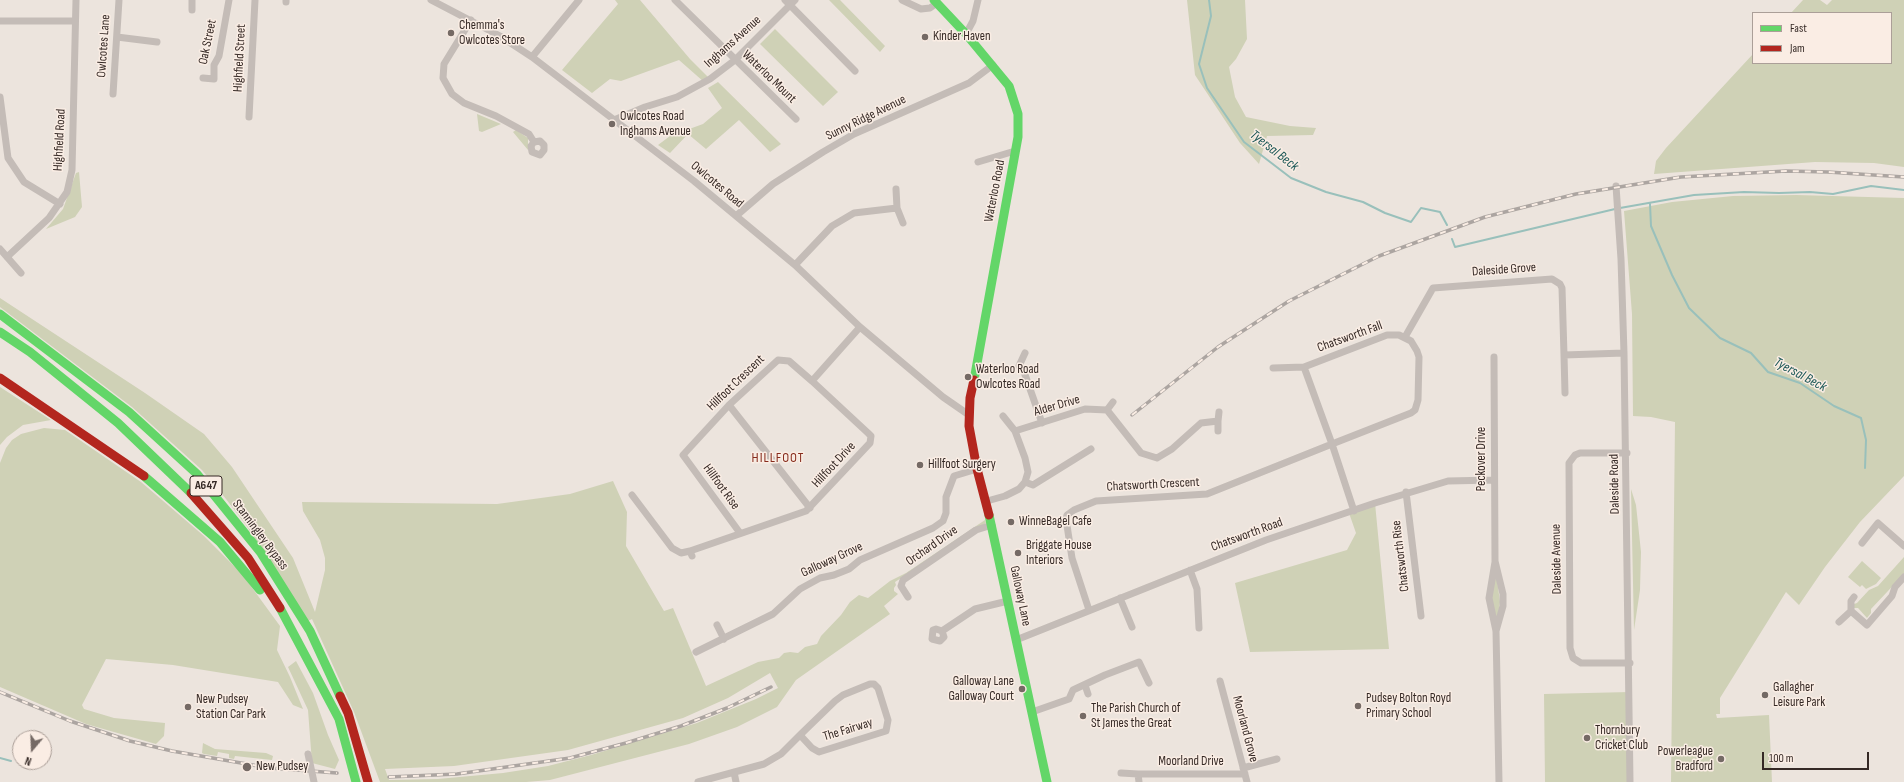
<!DOCTYPE html>
<style>
body{margin:0}
#map{position:relative;width:1904px;height:782px;overflow:hidden;background:#ece4dd;font-family:"Sofia Sans Condensed",sans-serif}
canvas{display:block}
.legend{position:absolute;left:1752px;top:12px;width:140px;height:52px;box-sizing:border-box;background:#faede4;border:1px solid #ab9f98;margin:0;padding:5px 7px;list-style:none;font-size:12px;color:#352925}
.legend li{display:flex;align-items:center;gap:8px;height:20px}
.legend b{width:20px;border:1px solid #ab9f98}
.north{position:absolute;left:12px;top:730px;width:40px;height:40px;box-sizing:border-box;background:#faede4;border:1px solid #ab9f98;border-radius:50%;rotate:199deg;font-size:11px;font-weight:700;line-height:16px;text-align:center;color:#352925}
.north::after{content:'';display:block;margin:auto;width:14px;height:18px;background:#756a65;clip-path:polygon(50% 0,100% 100%,50% 72%,0 100%)}
.scale{position:absolute;left:1762px;top:752px;width:107px;height:18px;box-sizing:border-box;border:2px solid #352925;border-top:0;padding-left:5px;font-size:12px;line-height:14px;white-space:nowrap;color:#352925;-webkit-text-stroke:3px #faede4;paint-order:stroke}
</style>
<div id="map">
<canvas width="1904" height="782"></canvas>
<ul class="legend">
<li><b style="height:5px;background:#63d668"></b>Fast</li>
<li><b style="height:5px;background:#b3261e"></b>Jam</li>
</ul>
<div class="north">N</div>
<div class="scale">100 m</div>
</div>
<script>
const context = document.querySelector('canvas').getContext('2d');
context.lineJoin = 'round';
function fillPath(path, color) { context.fillStyle = color; context.fill(path, 'evenodd'); }
const shape = rows => new Path2D(rows.map(r => 'M' + r).join(''));
function trace(path, color, width, dash) { context.strokeStyle = color; context.lineWidth = width; context.lineCap = dash ? 'butt' : 'round'; context.setLineDash(dash || []); context.stroke(path); }
function label(font, color, halo, rows, align = 'center') {
  context.font = font + ' "Sofia Sans Condensed",sans-serif'; context.lineWidth = 3; context.setLineDash([]); context.textBaseline = 'middle'; context.strokeStyle = halo; context.fillStyle = color; for (const [text, x, y, turn = 0] of rows) {
    context.save(); context.translate(x, y); context.rotate((+turn || 0) * Math.PI / 180); context.textAlign = isNaN(turn) ? turn : align; if (halo) context.strokeText(text, 0, 0); context.fillText(text, 0, 0); context.restore();
  }
}
fillPath(shape([
 [615,0,640,0,690,59,710,79,704,82,679,60,621,81,610,79,592,93,562,70,618,4],
 [829,0,840,0,885,46,880,52],
 [1187,0,1245,0,1247,39,1236,59,1229,67,1235,97,1246,117,1290,126,1316,128,1313,135,1267,136,1259,164,1240,143,1195,75],
 [1803,0,1820,0,1827,5,1832,0,1904,0,1904,167,1874,163,1815,162,1654,174,1656,161,1666,148,1753,54,1753,63,1891,63,1891,13,1791,13],
 [775,29,838,92,823,106,760,44],
 [718,82,781,144,770,152,739,120,706,149,688,134,670,153,658,145,670,136,703,124,722,108,708,88],
 [477,114,501,124,482,132,479,131],
 [516,130,528,138,528,150,513,132],
 [79,172,82,207,75,217,46,229,63,209,76,173],
 [1796,195,1904,198,1904,476,1860,522,1825,567,1799,605,1786,592,1720,698,1720,714,1716,714,1717,718,1769,715,1772,782,1671,782,1675,422,1651,417,1633,416,1632,314,1624,211,1672,202,1733,196],
 [0,298,145,393,204,434,232,467,293,558,315,612,325,570,325,558,320,540,303,511,302,502,497,504,570,494,613,481,627,512,626,546,664,611,673,608,706,686,758,662,779,658,784,653,790,652,798,653,805,647,817,644,821,636,841,615,850,602,859,595,868,598,890,581,906,573,985,520,986,523,895,582,896,585,894,588,894,591,898,594,884,606,890,614,796,680,777,707,737,727,689,744,550,780,526,782,380,782,354,712,312,619,308,621,246,525,226,499,202,470,132,407,0,307],
 [770,673,778,688,756,699,697,723,591,755,548,766,503,773,438,779,389,780,385,769,454,766,568,750,683,718,728,698],
 [0,387,51,420,23,425,7,437,0,445],
 [44,428,65,430,141,482,204,536,242,574,280,626,277,650,290,677,303,709,293,705,278,682,173,665,106,659,82,705,84,709,114,718,165,723,164,736,156,744,86,724,0,687,0,463,6,448,12,440,21,434],
 [1631,489,1636,505,1641,552,1640,590,1634,630],
 [1375,503,1389,649,1250,652,1235,583,1347,550,1356,533,1349,513],
 [1904,557,1904,574,1871,609,1871,613,1867,618,1858,608,1854,608,1854,604,1857,603,1869,590,1878,586],
 [1862,561,1881,578,1876,584,1866,589,1862,585,1860,587,1848,577],
 [1496,572,1500,602,1497,622,1491,602],
 [296,661,313,693,328,735,339,760,335,769,312,763,308,710,288,667],
 [1630,692,1630,782,1545,782,1544,694],
 [203,743,215,749,266,753,273,756,272,760,235,756,234,759,229,758,229,754,218,752,217,756,204,754,202,753]
]), '#cfd1b6');
trace(shape([
 [1209,0,1211,16,1199,64,1207,88,1244,142,1291,178,1326,192,1363,202,1385,213,1411,222,1421,208,1440,212,1447,225],
 [1650,204,1651,226,1672,275,1689,308,1720,338,1751,353,1768,372,1800,383,1834,406,1861,418,1866,440,1865,468],
 [1620,208,1694,195,1744,192,1779,193,1810,192,1833,194,1871,186,1904,190],
 [1452,239,1455,247,1615,209],
 [0,758,11,761]
]), '#99c0bb', 2);
trace(shape([
 [431,0,500,36,532,57,694,181,795,265,860,327,943,397,969,415],
 [675,0,796,119],
 [785,0,855,71],
 [902,0,921,9,930,8,937,3],
 [286,2,286,0],
 [192,10,192,0],
 [471,20,444,64,443,78,452,94,464,103,496,116,529,134,534,142,531,146,532,152,540,155,544,150,544,145,540,141,534,142],
 [0,21,75,21],
 [966,34,973,21,978,0],
 [117,37,157,42],
 [532,57,579,0],
 [203,78,214,79,214,65,219,56,229,0],
 [113,94,119,0],
 [0,97,8,158,24,182,60,204],
 [249,117,255,0],
 [614,120,645,107,677,97,710,79,735,60,795,0],
 [978,162,1015,151],
 [1616,186,1621,259,1624,353,1630,782],
 [897,208,903,223],
 [736,216,773,184,823,152,854,134,969,83,993,65],
 [0,249,21,273],
 [7,257,49,218,67,192,72,170,76,0],
 [795,265,832,226,854,213,897,208,896,189],
 [1405,337,1433,288,1552,279,1560,284,1562,288,1564,355,1624,353],
 [1025,353,1019,366,1023,369,1042,423],
 [1564,355,1565,393],
 [1494,357,1495,561,1503,594,1503,606,1496,631],
 [1273,368,1304,367],
 [729,405,810,508],
 [1107,410,1113,402],
 [1003,416,1015,431],
 [1218,421,1219,412],
 [1627,453,1580,453,1575,455,1569,463,1570,648,1573,658,1581,663,1630,663],
 [1025,482,1033,485,1091,449],
 [1406,492,1421,616],
 [632,495,672,548,681,553,690,551,692,556],
 [987,501,1005,496,1019,489,1025,482,1028,472,1025,458,1015,431,1085,409,1107,410,1141,453,1157,458,1172,449,1201,423,1218,421,1218,431],
 [740,533,683,455,729,405,778,360,789,361,812,381],
 [1862,543,1878,523,1904,546],
 [690,551,806,511,870,443,871,436,868,433,812,381,860,327],
 [1495,562,1489,598,1496,631,1499,782],
 [1190,570,1197,589,1199,628],
 [908,597,901,586,903,580,976,530,992,525],
 [1854,597,1851,601,1851,611,1867,625,1892,596,1895,587,1904,577],
 [1120,598,1132,627],
 [1089,610,1072,558,1066,519,1067,515,1074,510,1096,501,1207,494,1332,444,1411,413,1415,410,1418,400,1419,357,1417,351,1411,341,1399,335,1387,335,1304,367,1332,444,1354,511],
 [1839,622,1851,611],
 [717,625,724,639],
 [942,631,936,629,933,630,932,639,940,641,944,637,942,631,975,609,1008,601],
 [1016,640,1266,540,1375,503,1448,481,1494,480],
 [696,652,773,614,800,589,820,578,834,575,849,569,860,560,933,528,943,521,946,513,946,497,954,476,977,469],
 [1220,681,1247,782],
 [1085,685,1088,694],
 [1032,712,1069,699,1073,690,1105,675,1139,662,1149,683],
 [1243,768,1277,759],
 [734,772,736,782],
 [1121,773,1138,774],
 [698,782,764,764,781,754,800,735,835,701,843,695,870,684,874,684,878,688,888,720,886,731,819,752,812,748,800,735],
 [1139,782,1138,774,1245,774]
]), '#c4bcb7', 7);
trace(shape([
 [934,0,966,34,1009,86,1018,114,1018,137,974,380],
 [0,314,129,412,197,474,261,553,310,631,340,696],
 [0,332,30,352,118,423,191,493],
 [144,476,220,542,260,590],
 [989,515,1047,782],
 [280,608,339,719,356,782]
]), '#63d668', 9);
trace(shape([
 [0,378,144,476],
 [974,380,970,398,969,426,977,469,989,515],
 [191,493,248,558,280,608],
 [340,696,348,713,368,782]
]), '#b3261e', 9);
const rail = shape([
 [1132,415,1218,347,1289,301,1379,256,1485,217,1576,194,1681,177,1786,171,1828,172,1904,177],
 [0,692,70,721,130,741,172,751,270,768,337,773],
 [389,777,457,774,570,758,626,743,681,726,727,708,771,687]
]);
trace(rail, '#aca5a1', 3.5);
trace(rail, '#faede4', 2, [6]);
trace(shape([
 [308,754,314,782]
]), '#c4bcb7', 7);
for (const [x, y, r, color] of [
 [451,33,4,"#756a65"],
 [925,37,4,"#756a65"],
 [612,124,4,"#756a65"],
 [968,377,4,"#756a65"],
 [920,465,4,"#756a65"],
 [1011,522,4,"#756a65"],
 [1018,553,4,"#756a65"],
 [1022,689,4,"#756a65"],
 [1765,695,4,"#756a65"],
 [1358,706,4,"#756a65"],
 [188,707,4,"#756a65"],
 [1083,716,4,"#756a65"],
 [1587,738,4,"#756a65"],
 [1721,759,4,"#756a65"],
 [247,767,5,"#756a65"]
]) { const dot = new Path2D(); dot.arc(x, y, r, 0, 2 * Math.PI); context.fillStyle = color; context.fill(dot); trace(dot, '#faede4', 1.5); }
for (const [x, y, w] of [
 [206,486,32]
]) { const box = new Path2D(); box.roundRect(x - w / 2, y - 10, w, 20, 3); context.fillStyle = '#faede4'; context.fill(box); trace(box, '#352925', 1); }
label('bold 12px', '#352925', null, [
 ["A647",206,486]
]);
label('13px', '#352925', '#faede4', [
 ["Chemma's",459,26],
 ["Owlcotes Store",459,41],
 ["Kinder Haven",933,37],
 ["Owlcotes Road",620,117],
 ["Inghams Avenue",620,132],
 ["Waterloo Road",976,370],
 ["Owlcotes Road",976,385],
 ["Hillfoot Surgery",928,465],
 ["WinneBagel Cafe",1019,522],
 ["Briggate House",1026,546],
 ["Interiors",1026,561],
 ["Galloway Lane",1014,682,"right"],
 ["Galloway Court",1014,697,"right"],
 ["Gallagher",1773,688],
 ["Leisure Park",1773,703],
 ["Pudsey Bolton Royd",1366,699],
 ["Primary School",1366,714],
 ["New Pudsey",196,700],
 ["Station Car Park",196,715],
 ["The Parish Church of",1091,709],
 ["St James the Great",1091,724],
 ["Thornbury",1595,731],
 ["Cricket Club",1595,746],
 ["Powerleague",1713,752,"right"],
 ["Bradford",1713,767,"right"],
 ["New Pudsey",256,767]
], 'left');
label('13px', '#352925', '#faede4', [
 ["Oak Street",208,42,-78],
 ["Inghams Avenue",733,42,-42],
 ["Owlcotes Lane",104,46,-86],
 ["Highfield Street",240,58,-87],
 ["Waterloo Mount",769,77,44],
 ["Sunny Ridge Avenue",866,118,-26],
 ["Highfield Road",60,140,-87],
 ["Owlcotes Road",717,185,40],
 ["Waterloo Road",995,191,-79],
 ["Daleside Grove",1504,270,-4],
 ["Chatsworth Fall",1350,337,-20],
 ["Hillfoot Crescent",736,383,-44],
 ["Alder Drive",1057,406,-16],
 ["Peckover Drive",1482,459,-90],
 ["Hillfoot Drive",834,465,-47],
 ["Daleside Road",1615,484,-91],
 ["Chatsworth Crescent",1153,485,-3],
 ["Hillfoot Rise",721,487,54],
 ["Stanningley Bypass",260,535,53],
 ["Chatsworth Road",1247,535,-20],
 ["Orchard Drive",932,546,-35],
 ["Chatsworth Rise",1401,556,-97],
 ["Daleside Avenue",1557,559,-91],
 ["Galloway Grove",832,560,-25],
 ["Galloway Lane",1020,596,78],
 ["Moorland Grove",1245,729,75],
 ["The Fairway",848,730,-17],
 ["Moorland Drive",1191,762]
]);
label('italic 14px', '#1a5756', '#faede4', [
 ["Tyersal Beck",1274,151,38],
 ["Tyersal Beck",1800,375,28]
]);
context.letterSpacing = '1px';
label('14px', '#862b1c', '#faede4', [
 ["HILLFOOT",778,458]
]);
context.letterSpacing = '0px';
</script>
